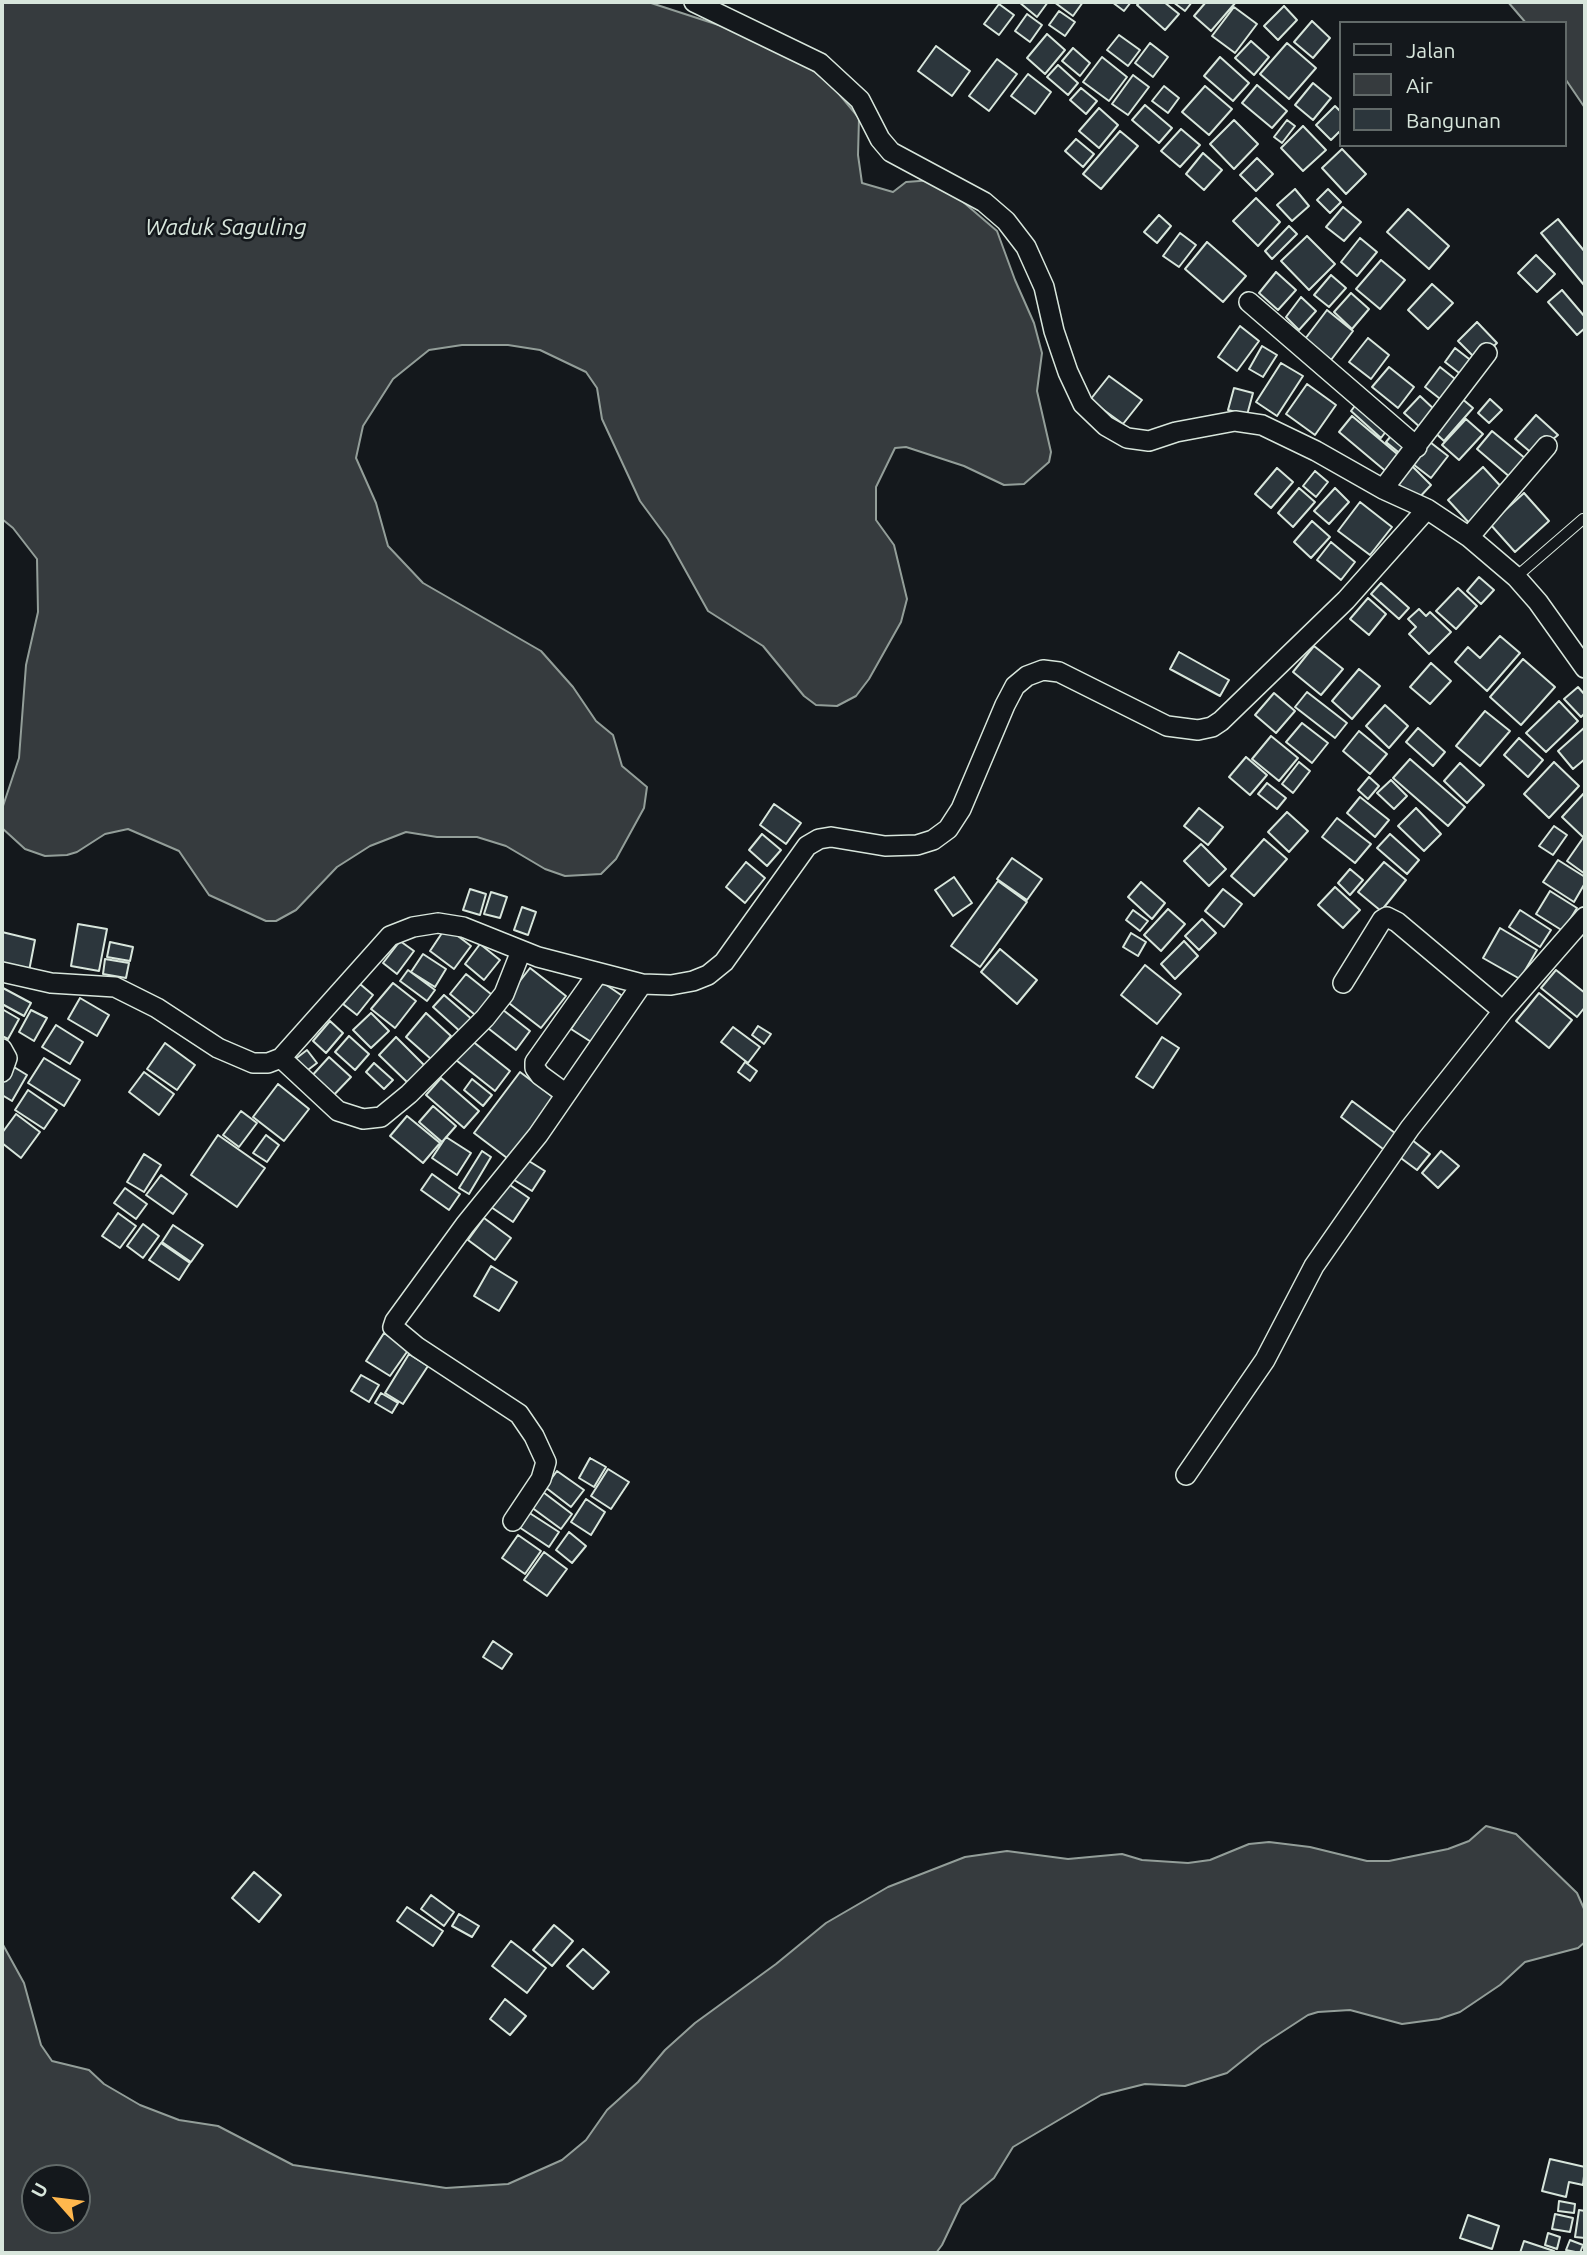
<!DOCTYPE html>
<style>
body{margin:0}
#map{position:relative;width:1587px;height:2255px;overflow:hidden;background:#14181c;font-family:Ubuntu,sans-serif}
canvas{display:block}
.frame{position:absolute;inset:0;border:4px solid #d8e6dc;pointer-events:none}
.legend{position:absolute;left:1339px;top:21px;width:228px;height:126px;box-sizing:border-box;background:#14181c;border:2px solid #626a69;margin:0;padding:9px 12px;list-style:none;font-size:21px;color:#d8e6dc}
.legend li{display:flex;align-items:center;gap:14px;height:35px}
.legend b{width:35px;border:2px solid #626a69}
.north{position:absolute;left:21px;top:2164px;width:70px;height:70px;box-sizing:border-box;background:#14181c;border:2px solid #626a69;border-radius:50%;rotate:298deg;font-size:19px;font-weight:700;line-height:28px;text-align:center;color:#d8e6dc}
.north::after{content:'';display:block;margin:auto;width:24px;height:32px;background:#ffb74d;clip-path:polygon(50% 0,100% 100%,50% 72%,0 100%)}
</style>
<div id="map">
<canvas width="1587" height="2255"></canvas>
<div class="frame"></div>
<ul class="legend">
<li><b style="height:9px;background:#14181c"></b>Jalan</li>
<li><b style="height:19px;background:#363b3e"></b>Air</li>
<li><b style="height:19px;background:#2c363c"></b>Bangunan</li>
</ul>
<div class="north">U</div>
</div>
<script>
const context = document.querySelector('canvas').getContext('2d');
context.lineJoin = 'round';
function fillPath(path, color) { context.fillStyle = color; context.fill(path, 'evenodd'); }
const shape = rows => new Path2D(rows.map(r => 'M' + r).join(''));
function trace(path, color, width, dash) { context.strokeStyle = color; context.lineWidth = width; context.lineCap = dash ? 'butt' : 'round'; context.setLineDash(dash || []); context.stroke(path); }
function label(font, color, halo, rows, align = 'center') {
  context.font = font + ' Ubuntu,sans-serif'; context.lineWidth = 5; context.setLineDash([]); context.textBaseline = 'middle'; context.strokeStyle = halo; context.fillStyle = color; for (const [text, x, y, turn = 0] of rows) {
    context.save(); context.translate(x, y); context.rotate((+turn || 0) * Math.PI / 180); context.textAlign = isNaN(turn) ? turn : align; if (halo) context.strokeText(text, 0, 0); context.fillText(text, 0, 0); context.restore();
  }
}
const water = shape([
 [2,2,648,2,740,32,792,53,834,88,859,118,858,155,862,183,893,192,906,182,933,180,962,201,997,231,1015,280,1034,323,1042,353,1037,391,1051,452,1049,462,1024,484,1004,485,964,466,906,447,895,448,876,487,876,520,894,545,907,599,901,622,869,679,856,696,837,706,816,705,804,696,763,646,708,611,668,539,640,501,602,419,597,388,586,372,540,350,508,345,462,345,429,350,393,379,363,426,356,458,376,503,388,546,423,583,541,651,573,687,596,721,613,735,622,766,647,787,644,808,616,859,601,874,565,876,545,869,506,846,477,837,437,837,406,832,370,846,337,867,296,910,276,921,266,921,209,895,179,851,128,829,105,834,77,852,67,855,45,856,25,849,2,828,2,809,19,758,26,665,38,612,37,559,13,528,2,519,2,2],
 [1508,2,1585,2,1585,108,1564,77,1564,23,1526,23,1508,2],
 [1486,1826,1516,1834,1577,1893,1585,1911,1585,1942,1578,1948,1525,1962,1500,1985,1460,2012,1439,2019,1402,2024,1350,2010,1318,2012,1308,2015,1262,2045,1227,2073,1185,2086,1145,2084,1101,2095,1013,2147,994,2178,961,2205,942,2245,936,2253,2,2253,2,1943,24,1983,41,2045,52,2061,89,2070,104,2084,140,2105,179,2120,218,2126,293,2165,446,2188,508,2184,562,2160,586,2140,607,2110,638,2082,665,2050,695,2023,776,1964,826,1923,888,1887,965,1857,1007,1851,1068,1859,1122,1854,1142,1860,1188,1863,1210,1860,1249,1844,1269,1842,1310,1847,1367,1861,1389,1861,1448,1849,1469,1841,1486,1826],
 [35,2178,77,2178,77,2220,35,2220,35,2178]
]);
fillPath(water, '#363b3e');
trace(water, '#939e99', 2);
const building = shape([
 [1019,2,1048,2,1037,17,1019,2],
 [1054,2,1083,2,1073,16,1054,2],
 [1112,2,1131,2,1124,11,1112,2],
 [1140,2,1164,2,1179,14,1165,30,1137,5,1140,2],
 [1173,2,1192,2,1185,11,1173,2],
 [1206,2,1236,2,1211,31,1194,16,1206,2],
 [999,4,1014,15,999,35,984,24,999,4],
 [1284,6,1297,20,1278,40,1264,26,1284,6],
 [1234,7,1257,24,1235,53,1212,36,1234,7],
 [1059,11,1075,22,1065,36,1049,25,1059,11],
 [1027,14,1042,25,1030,42,1015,31,1027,14],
 [1312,21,1330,38,1313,58,1294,42,1312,21],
 [1047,34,1065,50,1045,74,1027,58,1047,34],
 [1119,35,1140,50,1128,66,1107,50,1119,35],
 [1251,41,1269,57,1254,75,1235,58,1251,41],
 [1150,43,1168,57,1153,77,1135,63,1150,43],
 [1287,43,1316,68,1289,99,1260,74,1287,43],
 [936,46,970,71,952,96,918,71,936,46],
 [1073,48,1090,63,1080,76,1062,61,1073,48],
 [1102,57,1127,77,1109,101,1083,82,1102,57],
 [1220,57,1249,83,1233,101,1204,76,1220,57],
 [997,59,1017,74,989,111,969,96,997,59],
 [1058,65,1078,83,1068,95,1047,77,1058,65],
 [1028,74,1051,92,1035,114,1011,96,1028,74],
 [1133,75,1149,87,1128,115,1112,104,1133,75],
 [1313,83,1331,98,1313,120,1295,105,1313,83],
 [1257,85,1287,111,1272,128,1242,103,1257,85],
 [1164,86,1179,98,1168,113,1152,101,1164,86],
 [1205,86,1232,109,1209,135,1182,112,1205,86],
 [1081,88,1097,101,1086,114,1070,100,1081,88],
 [1145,105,1172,128,1159,143,1132,120,1145,105],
 [1335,106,1340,111,1340,131,1331,140,1316,125,1335,106],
 [1099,108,1118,125,1099,148,1079,131,1099,108],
 [1234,120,1258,144,1234,169,1210,144,1234,120],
 [1287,120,1295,126,1282,143,1274,137,1287,120],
 [1303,126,1326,150,1303,171,1281,148,1303,126],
 [1181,129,1200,145,1180,167,1161,151,1181,129],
 [1120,131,1138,146,1101,189,1083,174,1120,131],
 [1076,139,1094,154,1083,167,1065,151,1076,139],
 [1342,149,1366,174,1346,194,1322,168,1342,149],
 [1203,153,1222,170,1204,190,1186,174,1203,153],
 [1257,158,1273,174,1256,191,1240,175,1257,158],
 [1295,189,1309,206,1292,221,1277,205,1295,189],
 [1328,189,1341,202,1330,213,1317,200,1328,189],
 [1256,198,1280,222,1258,246,1233,221,1256,198],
 [1343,207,1361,222,1344,241,1326,227,1343,207],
 [1408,209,1449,246,1429,269,1387,232,1408,209],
 [1159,215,1171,226,1157,243,1144,232,1159,215],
 [1558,219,1585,252,1584,285,1541,233,1558,219],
 [1289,226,1297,234,1272,259,1265,251,1289,226],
 [1180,233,1196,245,1179,267,1163,256,1180,233],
 [1307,236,1335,264,1309,290,1281,261,1307,236],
 [1360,238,1377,252,1357,276,1341,262,1360,238],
 [1207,242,1246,276,1223,302,1185,269,1207,242],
 [1536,255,1555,274,1537,292,1518,273,1536,255],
 [1381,260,1405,280,1380,309,1356,289,1381,260],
 [1276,272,1296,290,1278,310,1259,293,1276,272],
 [1331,275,1346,288,1329,307,1314,295,1331,275],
 [1432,284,1453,303,1428,329,1408,310,1432,284],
 [1562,290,1585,317,1585,328,1577,335,1548,302,1562,290],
 [1351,293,1369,309,1352,329,1334,312,1351,293],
 [1301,297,1316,311,1299,330,1286,317,1301,297],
 [1327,310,1353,331,1331,360,1305,339,1327,310],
 [1477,322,1497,343,1478,361,1458,341,1477,322],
 [1240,326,1259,341,1237,371,1218,357,1240,326],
 [1368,338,1389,355,1371,379,1349,362,1368,338],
 [1262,346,1277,355,1263,377,1249,369,1262,346],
 [1455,348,1473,362,1463,376,1445,362,1455,348],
 [1281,363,1303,376,1277,416,1256,402,1281,363],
 [1389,367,1414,387,1398,408,1372,387,1389,367],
 [1440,367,1459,382,1444,402,1425,387,1440,367],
 [1109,376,1142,400,1123,424,1090,400,1109,376],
 [1307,384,1336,405,1315,435,1286,414,1307,384],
 [1234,388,1253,393,1247,415,1228,410,1234,388],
 [1420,396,1436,411,1421,428,1404,413,1420,396],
 [1460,397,1473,408,1444,441,1431,429,1460,397],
 [1360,399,1390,426,1381,438,1351,411,1360,399],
 [1490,399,1502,410,1489,423,1478,413,1490,399],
 [1536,415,1558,435,1534,455,1515,439,1536,415],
 [1352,416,1402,458,1389,474,1339,432,1352,416],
 [1466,419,1483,434,1459,460,1442,445,1466,419],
 [1395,431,1412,444,1403,456,1386,442,1395,431],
 [1492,431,1526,459,1511,478,1477,449,1492,431],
 [1426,439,1448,456,1431,478,1409,461,1426,439],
 [1411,465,1431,485,1416,501,1395,481,1411,465],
 [1483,467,1506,492,1471,525,1448,500,1483,467],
 [1277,468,1293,482,1271,508,1255,494,1277,468],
 [1315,471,1328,482,1316,497,1303,486,1315,471],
 [1299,488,1315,502,1293,527,1278,513,1299,488],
 [1335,488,1349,502,1329,524,1314,511,1335,488],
 [1524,493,1549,521,1515,552,1490,524,1524,493],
 [1360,502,1392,527,1370,555,1338,531,1360,502],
 [1312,521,1330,537,1311,558,1294,542,1312,521],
 [1331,542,1355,562,1341,580,1317,560,1331,542],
 [1479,577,1494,590,1481,604,1467,591,1479,577],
 [1381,583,1409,608,1399,619,1371,594,1381,583],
 [1458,588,1477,606,1456,629,1436,611,1458,588],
 [1368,598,1386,614,1369,635,1350,619,1368,598],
 [1419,609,1426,616,1430,612,1451,632,1429,654,1409,634,1416,627,1408,619,1419,609],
 [1500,636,1520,653,1487,691,1455,662,1468,647,1480,658,1500,636],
 [1314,646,1343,669,1321,695,1293,672,1314,646],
 [1179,652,1229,680,1220,696,1170,669,1179,652],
 [1523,659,1555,687,1521,725,1490,697,1523,659],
 [1431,663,1451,681,1430,704,1410,687,1431,663],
 [1359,669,1380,686,1352,719,1332,701,1359,669],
 [1578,687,1585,695,1585,713,1581,717,1564,699,1578,687],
 [1307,692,1347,723,1335,738,1295,707,1307,692],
 [1274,693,1295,711,1276,733,1255,715,1274,693],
 [1559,701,1578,721,1546,752,1526,733,1559,701],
 [1385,705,1408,726,1389,748,1366,726,1385,705],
 [1485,711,1510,731,1480,766,1456,746,1485,711],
 [1302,723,1328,743,1312,763,1286,742,1302,723],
 [1585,727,1585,759,1573,769,1558,751,1585,727],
 [1418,728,1445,752,1433,766,1406,742,1418,728],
 [1359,731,1387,754,1370,774,1343,751,1359,731],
 [1271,736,1298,758,1279,781,1252,759,1271,736],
 [1519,738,1543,760,1528,777,1504,755,1519,738],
 [1246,757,1267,775,1250,795,1229,777,1246,757],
 [1410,759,1465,807,1448,826,1393,778,1410,759],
 [1299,762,1310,771,1293,793,1282,784,1299,762],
 [1554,762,1579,786,1549,818,1524,794,1554,762],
 [1460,763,1484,785,1467,803,1444,781,1460,763],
 [1369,777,1379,786,1368,799,1358,790,1369,777],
 [1391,780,1407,796,1394,809,1377,793,1391,780],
 [1267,783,1286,798,1277,809,1258,794,1267,783],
 [1585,792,1585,834,1583,837,1562,817,1585,792],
 [1360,797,1389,820,1375,837,1347,813,1360,797],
 [774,804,801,823,786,844,760,825,774,804],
 [1199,808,1223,827,1208,845,1184,826,1199,808],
 [1416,808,1441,834,1424,851,1398,826,1416,808],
 [1287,812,1308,831,1289,852,1268,832,1287,812],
 [1337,818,1371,844,1355,863,1322,837,1337,818],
 [1554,826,1567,835,1553,855,1539,846,1554,826],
 [762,834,781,850,767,866,749,850,762,834],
 [1390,834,1419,860,1407,874,1377,848,1390,834],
 [1583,838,1585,840,1585,874,1567,861,1583,838],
 [1264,839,1287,859,1254,896,1231,876,1264,839],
 [1201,844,1226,869,1209,886,1184,861,1201,844],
 [1012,858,1042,879,1027,900,997,879,1012,858],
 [1558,860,1585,877,1585,883,1574,902,1543,882,1558,860],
 [746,862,765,878,745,903,726,887,746,862],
 [1384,862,1406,880,1381,911,1358,892,1384,862],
 [1350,869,1363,880,1350,895,1338,883,1350,869],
 [954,877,972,903,953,916,935,890,954,877],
 [998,881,1027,902,980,967,951,946,998,881],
 [1141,882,1165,903,1152,919,1128,897,1141,882],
 [1335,887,1360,910,1343,928,1318,905,1335,887],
 [470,889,486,894,480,915,463,910,470,889],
 [1223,889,1242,904,1224,927,1205,911,1223,889],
 [1550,891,1577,908,1563,931,1536,914,1550,891],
 [491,892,507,897,500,918,484,914,491,892],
 [522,907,536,912,528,935,514,930,522,907],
 [1168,909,1185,924,1161,951,1144,935,1168,909],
 [1133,910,1148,921,1140,931,1126,920,1133,910],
 [1520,910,1551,930,1540,947,1509,927,1520,910],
 [1202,919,1216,933,1199,950,1185,936,1202,919],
 [78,924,107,929,99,971,71,966,78,924],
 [446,927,471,946,454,969,430,951,446,927],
 [1500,928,1537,950,1520,979,1483,958,1500,928],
 [2,932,35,940,29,971,2,965,2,932],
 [1131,933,1146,942,1138,956,1123,947,1131,933],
 [400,941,414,951,397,974,383,963,400,941],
 [1184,941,1198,956,1175,979,1161,964,1184,941],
 [110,942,133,947,130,961,107,957,110,942],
 [480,944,500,960,484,980,465,964,480,944],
 [1000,949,1037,980,1017,1004,981,972,1000,949],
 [423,954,446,969,435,987,411,972,423,954],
 [105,959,129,963,126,978,103,974,105,959],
 [1145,965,1181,994,1157,1024,1121,995,1145,965],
 [530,968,566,996,541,1028,505,1000,530,968],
 [408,970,435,990,427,1001,400,981,408,970],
 [1556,970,1585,993,1585,1007,1577,1017,1541,988,1556,970],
 [466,974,496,998,480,1019,450,994,466,974],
 [602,982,627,999,596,1045,571,1029,602,982],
 [393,983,416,1001,395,1028,371,1009,393,983],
 [360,984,373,995,357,1015,343,1004,360,984],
 [3,988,31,1003,24,1016,2,1004,3,988],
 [1539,993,1572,1020,1549,1048,1516,1021,1539,993],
 [444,995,474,1021,463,1034,433,1007,444,995],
 [80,998,109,1015,97,1036,68,1019,80,998],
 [498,1006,530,1031,516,1050,484,1025,498,1006],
 [2,1009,19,1019,8,1039,2,1036,2,1009],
 [31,1010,47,1018,34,1041,19,1032,31,1010],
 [371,1013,389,1031,371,1048,353,1030,371,1013],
 [426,1013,451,1036,431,1059,406,1037,426,1013],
 [330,1021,343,1033,326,1053,313,1041,330,1021],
 [56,1025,83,1042,70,1064,42,1047,56,1025],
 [758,1026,771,1034,764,1044,752,1035,758,1026],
 [733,1027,760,1047,748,1063,721,1042,733,1027],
 [349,1036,369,1054,355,1070,335,1052,349,1036],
 [396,1037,425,1066,408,1083,379,1055,396,1037],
 [1162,1037,1179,1048,1153,1088,1136,1077,1162,1037],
 [471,1040,510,1071,495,1091,456,1060,471,1040],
 [165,1043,195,1065,177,1090,147,1069,165,1043],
 [307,1050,317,1063,304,1073,294,1060,307,1050],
 [329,1057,351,1077,330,1099,309,1079,329,1057],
 [44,1058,80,1080,64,1106,28,1083,44,1058],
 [745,1062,757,1071,750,1081,738,1072,745,1062],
 [374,1063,393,1080,384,1089,366,1072,374,1063],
 [9,1064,27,1075,12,1101,2,1095,2,1076,9,1064],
 [144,1072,174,1094,159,1115,129,1092,144,1072],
 [520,1072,557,1100,511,1161,474,1133,520,1072],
 [441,1078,479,1111,464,1128,426,1095,441,1078],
 [472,1079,492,1095,483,1106,464,1090,472,1079],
 [278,1084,309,1109,284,1141,253,1117,278,1084],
 [28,1090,57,1110,44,1129,15,1110,28,1090],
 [1352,1101,1399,1136,1387,1152,1341,1117,1352,1101],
 [433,1106,456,1126,442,1142,419,1122,433,1106],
 [241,1111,257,1123,239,1147,223,1135,241,1111],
 [16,1114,40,1132,21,1158,2,1143,2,1133,16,1114],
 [407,1116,440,1143,423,1163,390,1136,407,1116],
 [218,1135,265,1168,237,1207,191,1175,218,1135],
 [266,1135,279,1145,267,1162,253,1153,266,1135],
 [1407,1136,1430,1154,1417,1170,1394,1153,1407,1136],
 [446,1137,471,1153,457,1175,432,1158,446,1137],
 [482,1151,491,1157,469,1194,459,1188,482,1151],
 [1441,1151,1459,1166,1438,1188,1422,1173,1441,1151],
 [144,1154,161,1165,144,1192,127,1182,144,1154],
 [524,1158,545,1171,532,1191,511,1178,524,1158],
 [432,1174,460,1194,449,1210,421,1190,432,1174],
 [161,1175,187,1194,173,1214,146,1195,161,1175],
 [507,1183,529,1198,513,1222,491,1207,507,1183],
 [125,1188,147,1204,136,1219,114,1203,125,1188],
 [118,1213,136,1226,120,1248,102,1236,118,1213],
 [484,1218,511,1238,495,1260,468,1240,484,1218],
 [143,1224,159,1236,143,1258,127,1246,143,1224],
 [173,1225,203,1245,191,1262,162,1242,173,1225],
 [161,1243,190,1263,179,1280,149,1260,161,1243],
 [491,1266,517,1282,499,1311,474,1296,491,1266],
 [384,1333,409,1349,390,1376,366,1361,384,1333],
 [409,1354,428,1366,403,1404,385,1393,409,1354],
 [361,1375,379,1385,369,1402,351,1391,361,1375],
 [381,1393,398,1403,392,1413,375,1403,381,1393],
 [590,1458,606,1467,594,1487,579,1478,590,1458],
 [608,1469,629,1482,611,1509,591,1496,608,1469],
 [557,1471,584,1490,571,1507,545,1487,557,1471],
 [543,1492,572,1514,561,1529,531,1507,543,1492],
 [586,1499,605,1512,591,1535,571,1522,586,1499],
 [528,1512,559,1532,549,1547,519,1527,528,1512],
 [569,1532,586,1546,572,1563,556,1550,569,1532],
 [518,1535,541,1551,525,1574,502,1558,518,1535],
 [544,1552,567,1569,547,1596,524,1580,544,1552],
 [493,1641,512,1654,502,1669,483,1657,493,1641],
 [254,1872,281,1895,259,1922,232,1898,254,1872],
 [431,1895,454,1912,444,1926,421,1909,431,1895],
 [407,1907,443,1931,433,1946,397,1921,407,1907],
 [459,1914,479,1926,472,1937,452,1926,459,1914],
 [554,1925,573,1941,552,1966,533,1950,554,1925],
 [511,1941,546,1968,527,1993,492,1966,511,1941],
 [583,1949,609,1972,593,1989,567,1966,583,1949],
 [505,1999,526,2016,510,2035,490,2019,505,1999],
 [1550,2159,1585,2167,1583,2185,1569,2182,1566,2197,1542,2191,1550,2159],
 [1559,2201,1575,2204,1574,2213,1558,2211,1559,2201],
 [1579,2210,1585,2211,1585,2238,1575,2237,1579,2210],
 [1555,2214,1573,2218,1570,2232,1552,2229,1555,2214],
 [1468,2215,1499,2226,1492,2249,1460,2238,1468,2215],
 [1548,2233,1560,2237,1557,2249,1545,2245,1548,2233],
 [1570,2240,1583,2245,1580,2253,1566,2250,1570,2240],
 [1524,2241,1554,2251,1553,2253,1520,2253,1524,2241]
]);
fillPath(building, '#2c363c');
trace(building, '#d8e6dc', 2);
const lane = shape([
 [1516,577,1583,519]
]);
const street = shape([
 [694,2,820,63,860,100,880,139,891,152,984,202,1006,221,1026,247,1044,287,1054,331,1068,372,1083,404,1106,426,1127,438,1149,441,1176,432,1235,421,1262,425,1316,451,1383,489,1427,509,1469,537,1516,577,1538,602,1585,668],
 [1249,302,1417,447],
 [1383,489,1487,353],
 [1469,537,1547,446],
 [2,972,51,983,115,987,157,1008,218,1048,253,1063,268,1063,281,1058,390,936,413,927,438,923,463,927,538,957,642,984,671,985,693,981,708,975,724,962,807,846,819,839,831,837,885,846,917,845,933,840,948,829,961,809,1005,705,1015,686,1027,676,1043,670,1059,672,1167,726,1198,730,1212,727,1221,721,1346,600,1427,509],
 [1343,983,1382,920,1387,917,1397,922,1503,1011,1585,917],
 [2,1049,7,1058,2,1072],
 [281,1058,338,1111,363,1119,381,1117,409,1094,485,1018,504,994,521,951],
 [566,1094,540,1075,535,1068,535,1062,598,973],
 [1186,1475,1265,1360,1314,1266,1410,1128,1503,1011],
 [513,1521,541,1479,546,1462,534,1436,519,1414,417,1347,393,1327,395,1321,465,1225,538,1135,642,984]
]);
trace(lane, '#d8e6dc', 12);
trace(street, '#d8e6dc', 22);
trace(lane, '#14181c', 10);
trace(street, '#14181c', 19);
label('italic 23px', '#d8e6dc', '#14181c', [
 ["Waduk Saguling",226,227]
]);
</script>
